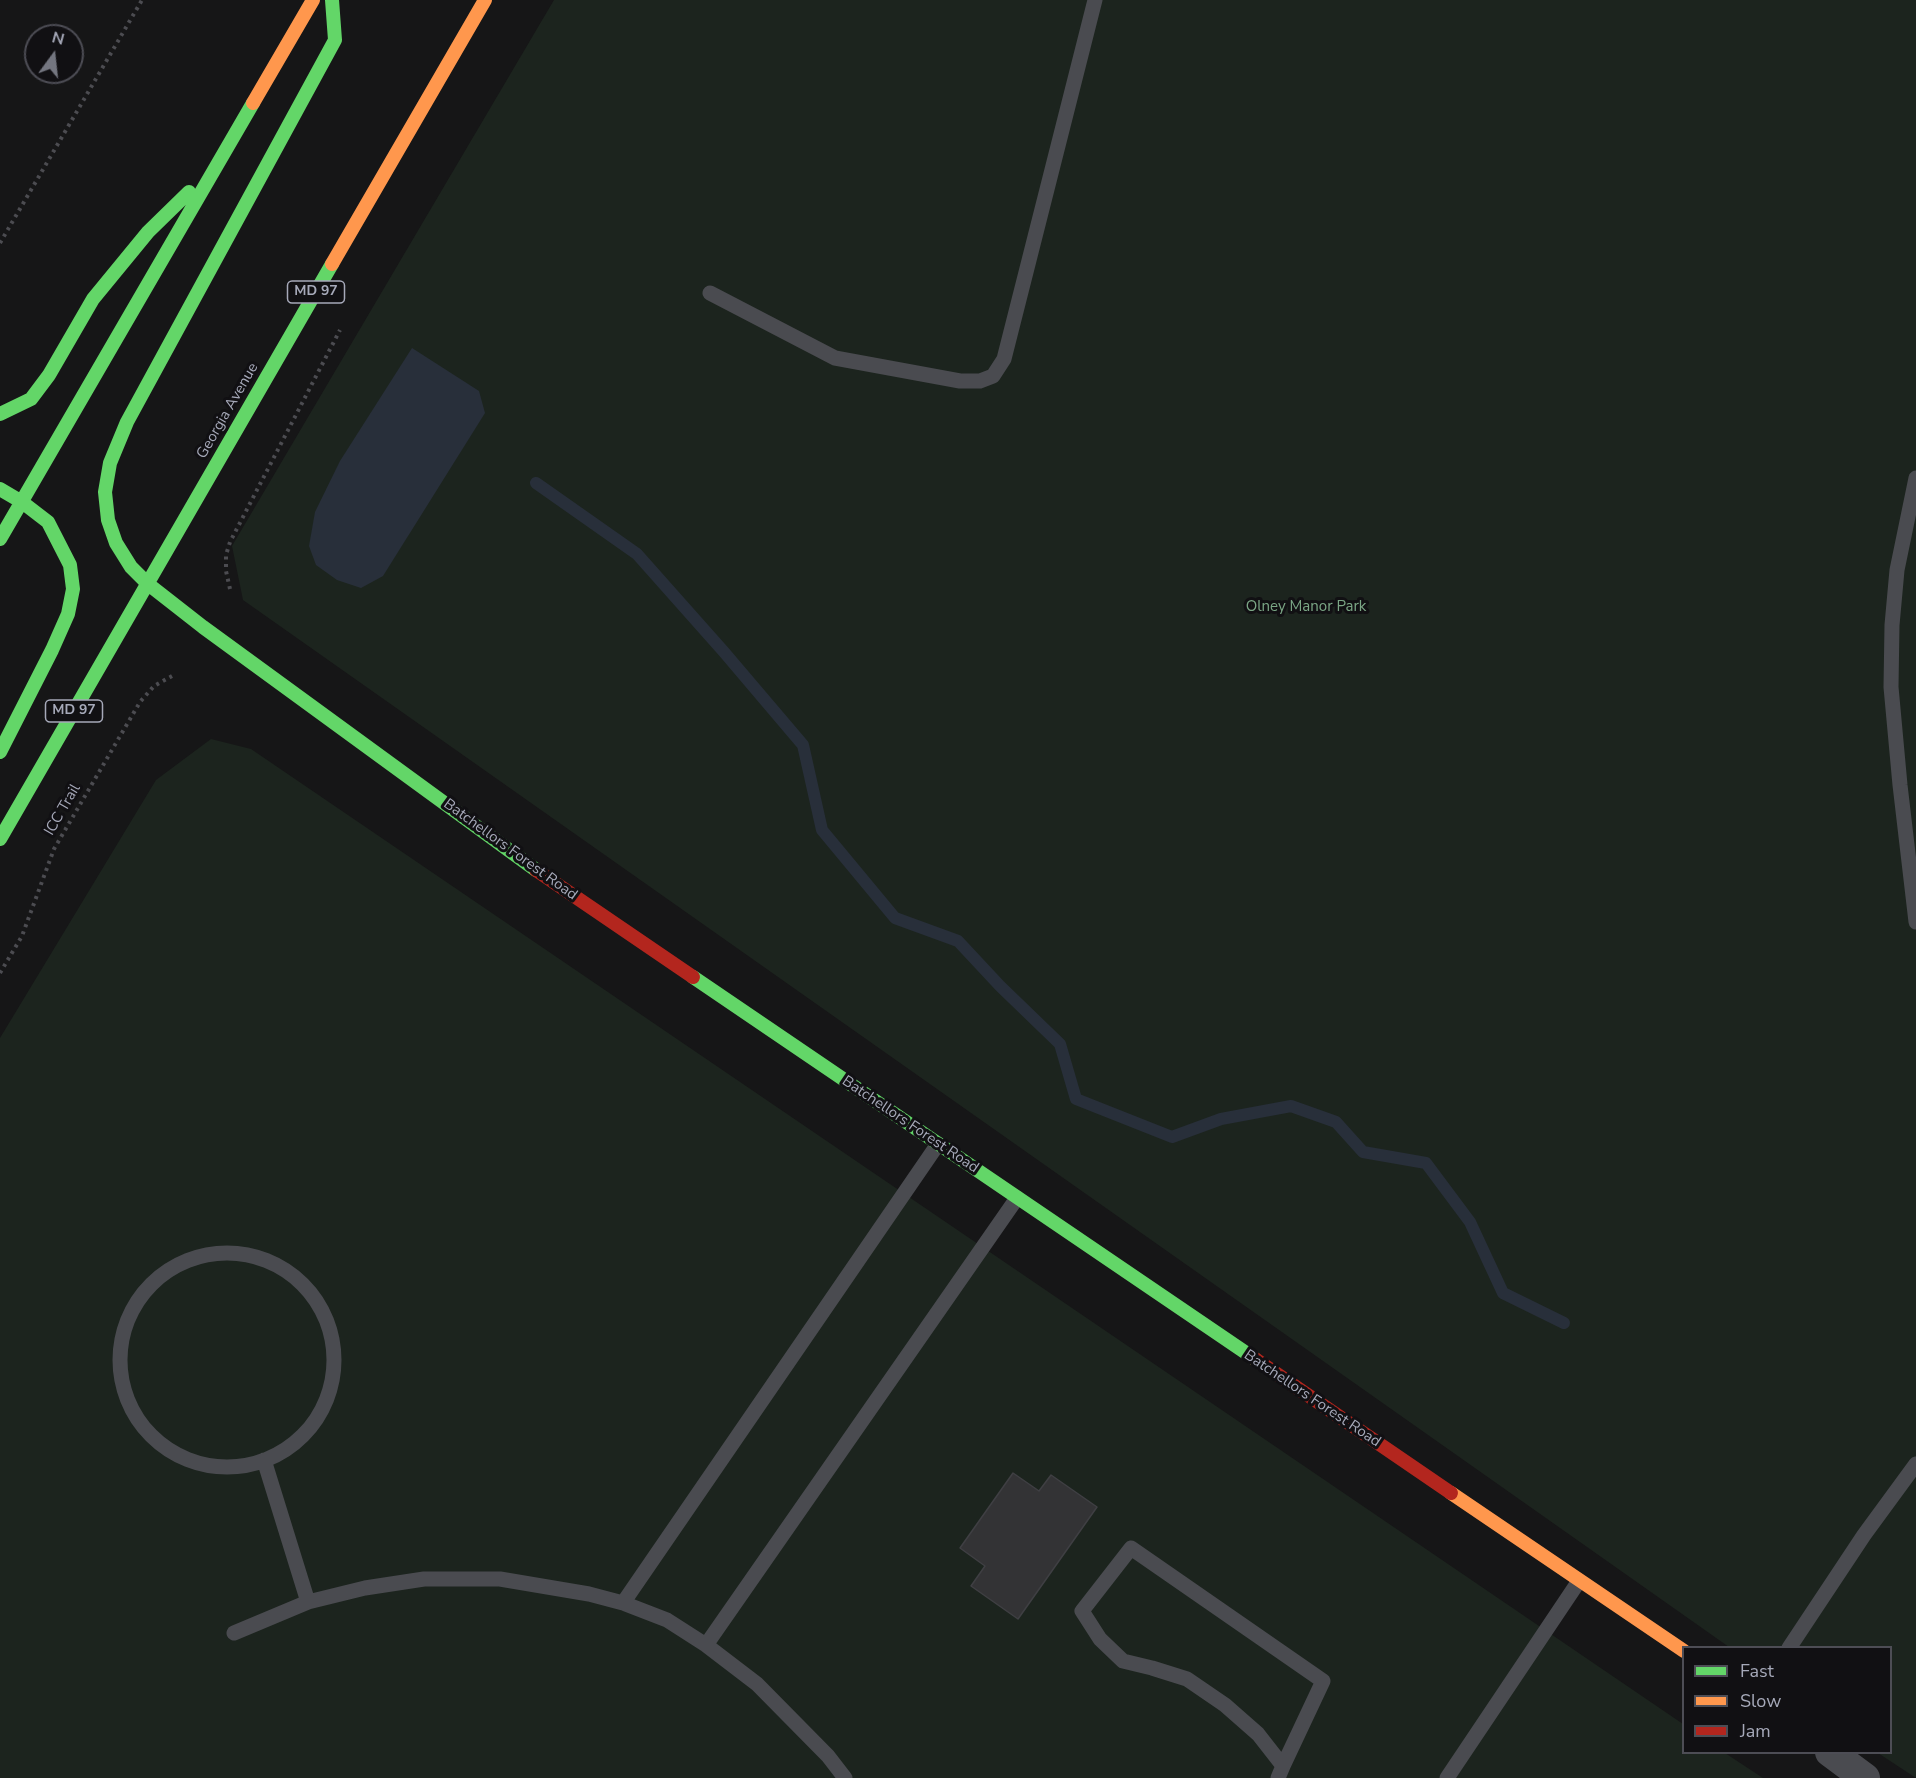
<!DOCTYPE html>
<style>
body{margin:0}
#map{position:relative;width:1916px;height:1778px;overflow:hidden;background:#161617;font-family:"Nunito Sans",sans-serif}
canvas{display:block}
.legend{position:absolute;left:1682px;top:1646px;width:210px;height:108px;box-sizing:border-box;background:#111013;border:2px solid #4d4d55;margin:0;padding:8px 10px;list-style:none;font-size:18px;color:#a6a9b9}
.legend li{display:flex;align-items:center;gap:12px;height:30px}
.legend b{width:30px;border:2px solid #4d4d55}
.north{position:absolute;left:24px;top:24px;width:60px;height:60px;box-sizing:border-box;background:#111013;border:2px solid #4d4d55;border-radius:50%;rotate:15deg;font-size:16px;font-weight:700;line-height:24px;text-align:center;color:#a6a9b9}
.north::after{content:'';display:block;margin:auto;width:21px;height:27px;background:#747680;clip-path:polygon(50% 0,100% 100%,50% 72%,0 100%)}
</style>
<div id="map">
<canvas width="1916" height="1778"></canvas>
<ul class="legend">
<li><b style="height:8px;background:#63d668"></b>Fast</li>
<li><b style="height:8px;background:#ff974d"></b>Slow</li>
<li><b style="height:8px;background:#b3261e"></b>Jam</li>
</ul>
<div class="north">N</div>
</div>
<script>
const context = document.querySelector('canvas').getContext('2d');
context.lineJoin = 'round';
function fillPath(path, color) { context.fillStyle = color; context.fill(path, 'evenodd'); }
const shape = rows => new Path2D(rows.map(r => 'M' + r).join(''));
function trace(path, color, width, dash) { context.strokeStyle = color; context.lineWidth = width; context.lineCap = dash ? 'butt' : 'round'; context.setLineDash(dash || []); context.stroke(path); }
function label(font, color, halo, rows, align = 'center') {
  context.font = font + ' "Nunito Sans",sans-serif'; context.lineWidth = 6; context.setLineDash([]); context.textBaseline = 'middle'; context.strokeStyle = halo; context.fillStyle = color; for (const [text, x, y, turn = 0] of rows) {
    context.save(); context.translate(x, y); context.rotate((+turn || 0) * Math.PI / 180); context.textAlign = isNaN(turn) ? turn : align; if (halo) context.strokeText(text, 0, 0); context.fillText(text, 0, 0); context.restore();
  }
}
fillPath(shape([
 [554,0,1916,0,1916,1778,1878,1753,1890,1752,1890,1648,1729,1647,243,600,232,546],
 [211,739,251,749,1683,1724,1684,1752,1725,1753,1763,1778,0,1778,0,1038,156,780]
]), '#1c241e');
fillPath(shape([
 [412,348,479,391,485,413,383,576,361,588,337,580,316,565,309,546,315,512,340,461]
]), '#282f3a');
trace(shape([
 [536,483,637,554,724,652,803,745,822,830,895,918,958,941,1000,986,1060,1044,1076,1099,1172,1137,1221,1119,1291,1106,1336,1122,1363,1152,1426,1163,1470,1222,1503,1293,1564,1323]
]), '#282f3a', 12);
const building = shape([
 [1013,1473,1039,1491,1051,1475,1097,1507,1018,1619,971,1586,985,1566,960,1548,1013,1473]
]);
fillPath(building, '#333335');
trace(building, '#3f3f43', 1.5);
trace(shape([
 [0,243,142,0],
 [230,589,226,571,226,555,230,542,340,330],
 [0,973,22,936,54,849,140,702,154,686,172,676]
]), '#4c4c51', 4, [3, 4.5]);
trace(shape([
 [710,293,835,358,960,381,980,381,993,376,1004,359,1095,0],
 [1916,478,1897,570,1892,625,1891,687,1900,785,1916,922],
 '120 1360a107 107 0 1 1 214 0a107 107 0 1 1-214 0Z',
 [264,1460,308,1602],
 [623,1603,938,1144],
 [234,1633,308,1602,365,1588,424,1579,500,1579,589,1594,623,1603,667,1620,706,1645,757,1684,828,1756,845,1778],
 [706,1645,1017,1198],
 [1789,1648,1864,1535,1916,1464],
 [1278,1778,1283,1766,1323,1681,1131,1548,1082,1611,1100,1639,1123,1661,1152,1668,1187,1679,1225,1705,1258,1734,1283,1766],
 [1447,1778,1579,1581]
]), '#4a4b50', 15);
trace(shape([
 [1830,1752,1865,1778]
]), '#4a4b50', 30);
trace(shape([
 [0,414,31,399,49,375,93,299,148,232,189,192],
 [0,489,22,502,48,522,70,565,73,589,68,614,52,650,0,752],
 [0,539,253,103],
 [148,584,203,627,536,870],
 [148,584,131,567,116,543,108,520,105,492,110,463,127,422,335,40,332,0],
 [0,839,332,264],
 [693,977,1255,1359]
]), '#63d668', 14);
trace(shape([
 [253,103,313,0],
 [332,264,485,0],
 [1451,1493,1684,1651]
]), '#ff974d', 14);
trace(shape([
 [536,870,693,977],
 [1255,1359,1451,1493]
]), '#b3261e', 14);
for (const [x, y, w] of [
 [316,292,57],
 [74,711,57]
]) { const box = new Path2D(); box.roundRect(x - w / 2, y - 11, w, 22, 4.5); context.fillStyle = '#111013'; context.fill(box); trace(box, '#a6a9b9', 1.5); }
label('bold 14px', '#a6a9b9', null, [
 ["MD 97",316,292],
 ["MD 97",74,711]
]);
label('15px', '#a6a9b9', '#111013', [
 ["Georgia Avenue",228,411,-60],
 ["ICC Trail",63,810,-60],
 ["Batchellors Forest Road",510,850,36],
 ["Batchellors Forest Road",910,1125,34],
 ["Batchellors Forest Road",1312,1399,34]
]);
label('15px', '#7ba685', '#111013', [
 ["Olney Manor Park",1306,607]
]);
</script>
